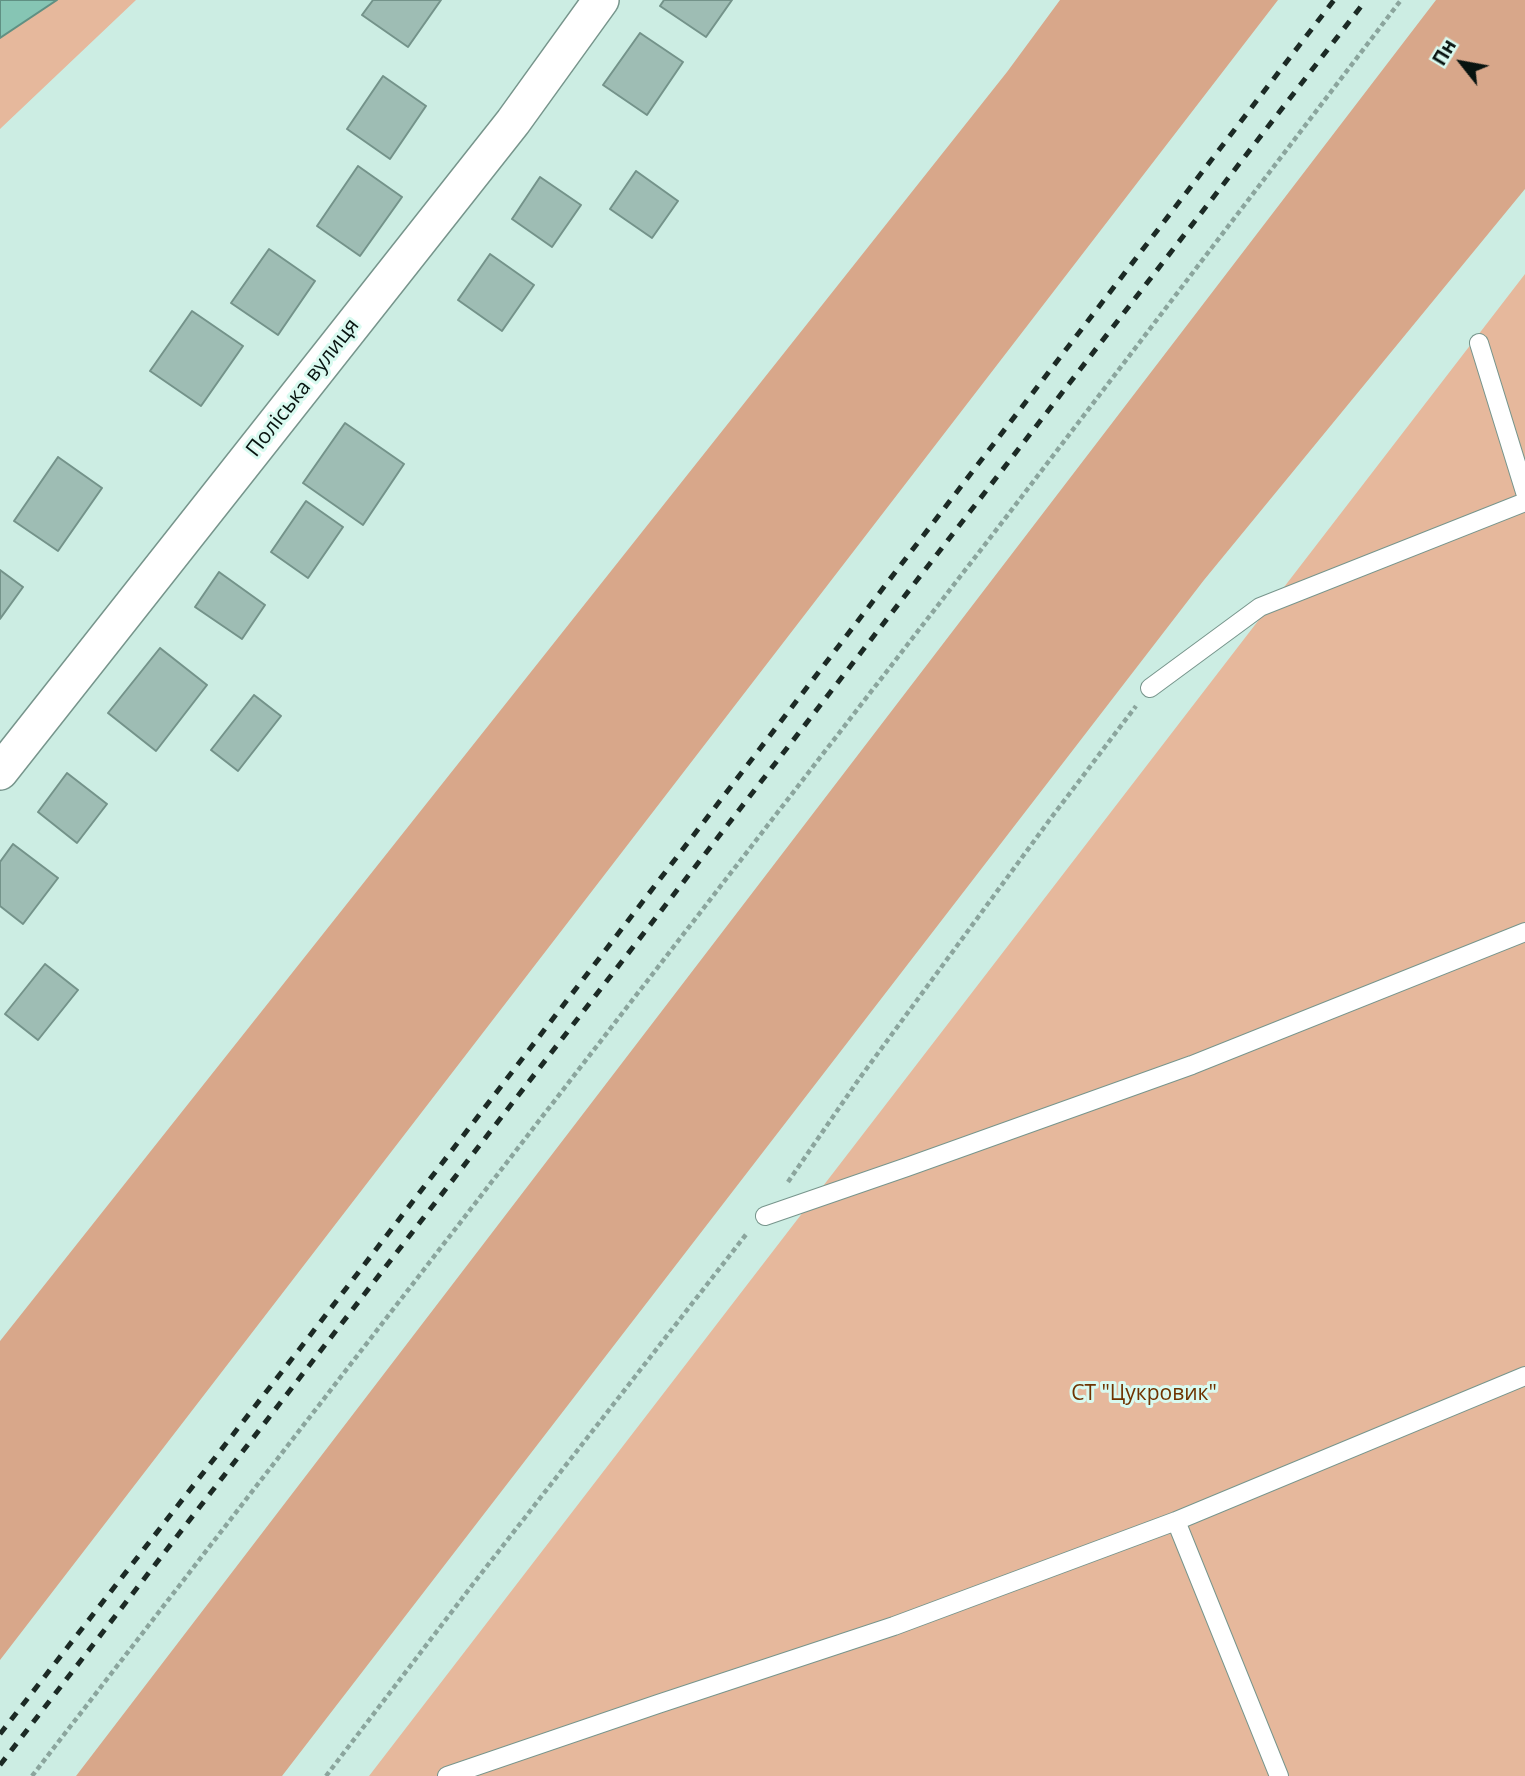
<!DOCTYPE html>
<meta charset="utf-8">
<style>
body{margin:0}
#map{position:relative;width:1525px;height:1776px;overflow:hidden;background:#ccede3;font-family:"Open Sans",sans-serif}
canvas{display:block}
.north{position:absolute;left:1427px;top:28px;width:70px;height:70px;-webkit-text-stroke:5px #d9faf0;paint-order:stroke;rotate:301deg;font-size:19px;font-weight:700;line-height:28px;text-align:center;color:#081410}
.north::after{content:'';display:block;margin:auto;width:24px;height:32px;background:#081410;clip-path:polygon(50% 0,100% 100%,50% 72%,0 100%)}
</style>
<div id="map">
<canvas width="1525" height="1776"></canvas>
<div class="north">Пн</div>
</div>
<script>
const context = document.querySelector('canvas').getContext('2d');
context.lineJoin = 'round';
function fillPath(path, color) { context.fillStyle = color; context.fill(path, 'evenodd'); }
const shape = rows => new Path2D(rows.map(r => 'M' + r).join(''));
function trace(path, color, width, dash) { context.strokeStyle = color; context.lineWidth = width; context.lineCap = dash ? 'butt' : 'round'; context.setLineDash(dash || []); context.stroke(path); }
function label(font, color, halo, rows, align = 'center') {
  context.font = font + ' "Open Sans",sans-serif'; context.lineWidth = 6; context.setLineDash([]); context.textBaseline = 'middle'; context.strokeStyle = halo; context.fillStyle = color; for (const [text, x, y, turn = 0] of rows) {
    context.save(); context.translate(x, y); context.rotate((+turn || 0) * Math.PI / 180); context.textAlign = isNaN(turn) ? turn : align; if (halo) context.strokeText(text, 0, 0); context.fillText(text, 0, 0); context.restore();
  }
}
fillPath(shape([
 [0,0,136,0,0,129],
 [1525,274,1525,1776,369,1776]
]), '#e6b89c');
fillPath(shape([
 [1060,0,1278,0,0,1660,0,1341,1007,72],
 [1436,0,1525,0,1525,189,1204,580,282,1776,76,1776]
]), '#d8a78a');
const water = shape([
 [0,0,57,0,0,38,0,0]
]);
fillPath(water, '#86c5b4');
trace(water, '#609083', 2);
const building = shape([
 [373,0,441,0,408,47,362,15,373,0],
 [664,0,732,0,706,37,660,6,664,0],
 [640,33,683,62,647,115,603,85,640,33],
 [383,76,426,106,390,159,347,129,383,76],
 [358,166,402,197,360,256,317,226,358,166],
 [636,171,678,201,652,238,610,209,636,171],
 [540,177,581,205,552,247,512,219,540,177],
 [269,249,315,281,278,335,231,303,269,249],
 [490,254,534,285,502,331,458,300,490,254],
 [192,311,243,346,201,406,150,371,192,311],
 [345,423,404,464,363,525,303,483,345,423],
 [58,457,102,488,58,551,14,521,58,457],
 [306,501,343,527,308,578,271,552,306,501],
 [0,570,23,587,0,619,0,570],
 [219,572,265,605,242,639,195,607,219,572],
 [160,648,207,685,156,751,108,713,160,648],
 [254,695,281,716,238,771,211,750,254,695],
 [67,773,107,804,77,843,38,812,67,773],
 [13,844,58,878,23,924,0,906,0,862,13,844],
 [45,964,78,990,38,1040,5,1014,45,964]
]);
fillPath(building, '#9ebdb4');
trace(building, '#74938a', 2);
const lane = shape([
 [1479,343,1525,492],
 [1150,688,1260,607,1525,502],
 [765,1216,907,1167,1192,1065,1525,932],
 [447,1776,658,1704,894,1626,1176,1521],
 [1279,1776,1176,1521,1525,1376]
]);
const street = shape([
 [0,772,513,122,601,0]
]);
trace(lane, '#77958c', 20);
trace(street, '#77958c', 38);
trace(shape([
 [788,1182,859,1079,1051,818,1136,706],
 [32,1776,1007,516,1401,0],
 [326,1776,473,1584,748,1232]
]), '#8ba59d', 4.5, [5, 3.5]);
trace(lane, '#fff', 18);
trace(street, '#fff', 35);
trace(shape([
 [0,1734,305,1342,1334,0],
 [0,1765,1366,0]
]), '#1c2a25', 5, [9, 9]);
label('21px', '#081410', '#d9faf0', [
 ["Поліська вулиця",303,388,-52]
]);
label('21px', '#6e3300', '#d9faf0', [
 ["СТ \"Цукровик\"",1144,1394]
]);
</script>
